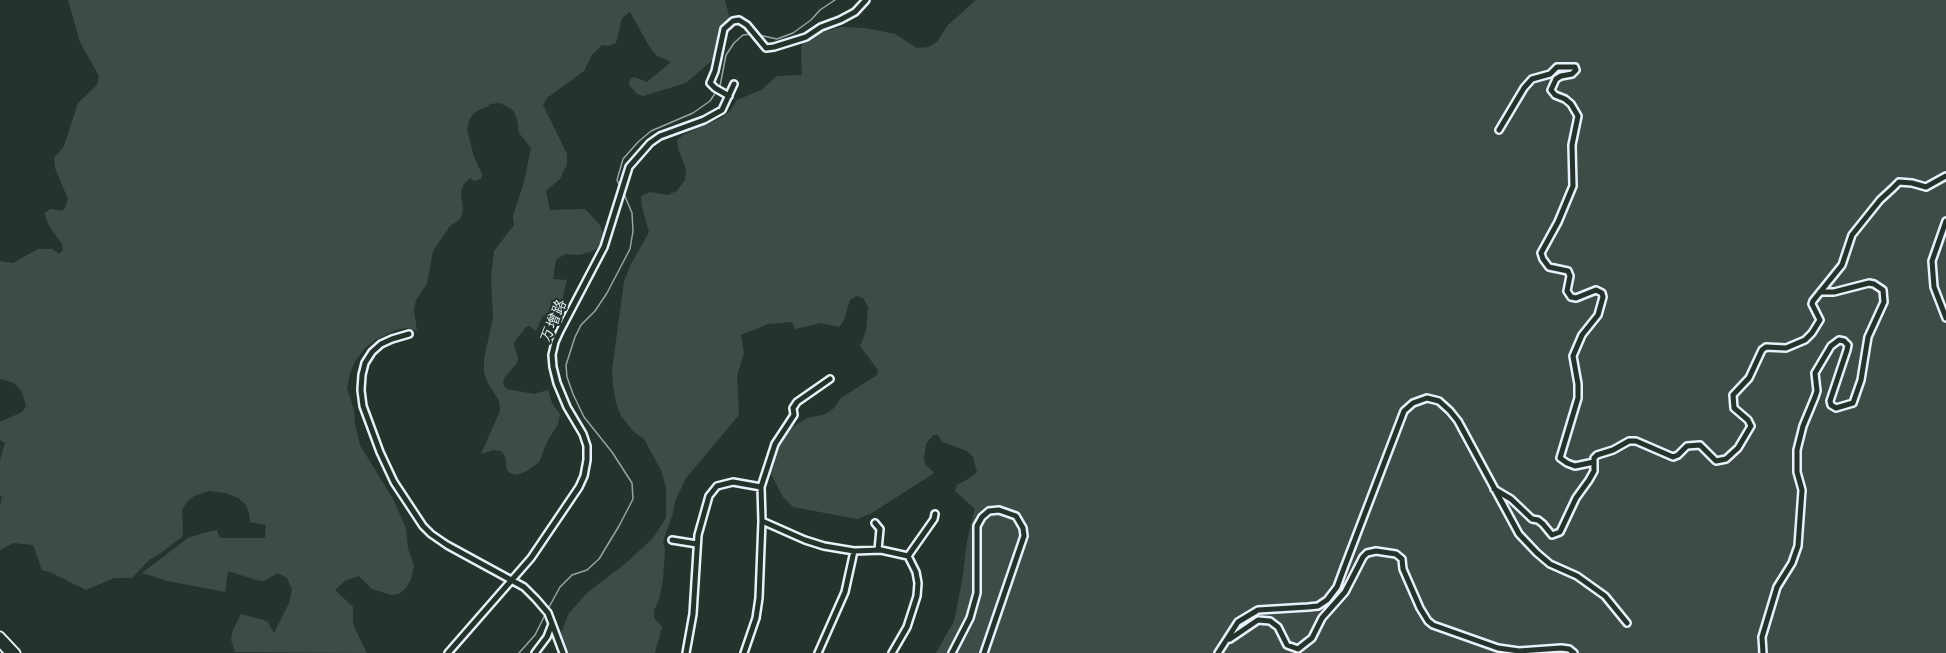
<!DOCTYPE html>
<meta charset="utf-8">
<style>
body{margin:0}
canvas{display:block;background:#26332d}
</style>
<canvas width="1946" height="653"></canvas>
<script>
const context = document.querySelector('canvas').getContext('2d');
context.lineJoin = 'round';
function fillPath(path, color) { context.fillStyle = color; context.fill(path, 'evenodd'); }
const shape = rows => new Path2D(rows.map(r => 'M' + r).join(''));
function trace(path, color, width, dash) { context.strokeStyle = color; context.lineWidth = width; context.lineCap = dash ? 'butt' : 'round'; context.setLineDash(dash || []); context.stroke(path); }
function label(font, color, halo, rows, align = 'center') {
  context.font = font + ' Pangolin,"LXGW WenKai TC",sans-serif'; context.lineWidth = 4.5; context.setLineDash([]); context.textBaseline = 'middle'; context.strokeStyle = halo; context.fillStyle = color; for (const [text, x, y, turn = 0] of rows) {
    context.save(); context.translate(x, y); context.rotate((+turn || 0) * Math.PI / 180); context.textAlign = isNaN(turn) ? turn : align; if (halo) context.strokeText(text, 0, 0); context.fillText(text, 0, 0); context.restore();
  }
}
fillPath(shape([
 [68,0,725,0,730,19,725,39,716,57,686,83,643,96,637,94,629,85,630,79,634,77,647,82,671,62,657,56,649,46,630,12,622,18,616,43,608,46,602,45,592,55,584,71,547,98,543,105,567,154,567,164,560,179,546,191,550,210,585,209,600,225,603,233,600,246,593,251,579,255,565,254,556,260,553,279,567,280,562,301,567,304,564,320,556,307,542,317,536,331,529,326,526,327,515,341,514,345,518,357,517,363,505,377,503,382,504,386,507,389,534,394,548,390,552,403,560,414,558,424,547,442,539,462,527,471,517,475,510,473,507,470,505,456,501,451,493,450,481,454,500,411,499,401,488,383,484,373,484,359,493,318,491,278,494,251,514,225,513,216,524,182,531,148,519,133,517,119,513,110,500,103,490,104,487,107,479,110,473,114,469,120,467,130,474,157,482,174,481,179,474,181,470,178,464,184,461,191,463,211,460,219,450,226,433,251,427,284,416,300,414,310,417,331,407,328,396,330,375,340,365,348,354,363,350,374,347,388,354,410,355,424,360,445,393,499,406,528,408,549,414,565,411,579,406,588,399,594,391,595,372,589,359,576,346,580,335,590,353,607,353,622,356,631,367,653,235,652,231,640,233,630,241,614,267,621,274,633,289,603,292,589,287,578,278,573,264,581,256,580,228,571,225,592,168,581,142,573,188,538,203,533,217,530,220,538,265,538,266,525,250,522,249,513,246,505,238,498,225,493,209,491,194,496,187,502,182,510,183,536,161,553,149,560,132,578,114,578,86,590,50,572,42,570,33,545,13,543,0,550,0,506,2,497,0,496,0,460,5,443,0,440,0,422,22,412,26,406,22,392,14,383,0,379,0,261,13,263,38,249,52,249,59,254,63,250,62,244,49,226,44,213,51,209,62,211,65,208,68,199,55,168,54,158,64,146,78,103,97,85,99,76,80,42],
 [976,0,1946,0,1946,653,936,653,954,621,962,582,967,541,975,509,955,491,957,485,970,478,977,472,973,457,967,451,942,442,938,435,933,435,926,444,924,458,925,464,934,473,872,513,857,519,793,507,783,497,770,472,779,440,794,426,807,418,826,414,834,408,841,398,877,375,878,370,860,346,866,331,868,307,863,298,857,296,850,300,844,320,839,327,821,323,795,329,792,322,768,324,741,335,744,353,737,376,739,415,686,478,675,501,673,513,663,541,665,549,663,580,659,600,654,610,654,618,662,627,655,653,568,653,561,633,569,613,587,593,626,563,653,538,666,518,666,487,661,470,644,439,634,432,621,416,616,403,613,385,612,370,624,282,630,266,649,232,642,207,641,196,650,192,668,195,677,191,685,180,686,169,678,148,677,140,683,135,723,117,731,110,737,100,761,90,777,76,802,75,801,46,806,40,815,34,841,27,865,28,895,34,917,48,928,47,937,42,947,26]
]), '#3e4b47');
trace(shape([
 [759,35,777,39,793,33,811,20,820,10,835,0],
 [620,187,617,180,623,159,638,142,651,131,693,113,710,101,720,86,726,55,734,43,743,35,752,34],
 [548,609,560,587,572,575,587,570,599,559,619,526,633,499,632,483,612,452,584,417,573,394,567,377,566,365,575,337,581,325,595,311,607,293,630,249,633,231,632,213,624,194],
 [519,653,535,635,546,613]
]), '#98a3a5', 1.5);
const minor = shape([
 [729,96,715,88,710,83,715,71,724,29,733,21,739,20,747,25,766,48,774,47,806,37,821,27,840,20,855,12,866,0],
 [1499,130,1524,88,1532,79,1550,74,1557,67,1575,67,1576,70,1572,74,1561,76,1556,79,1551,90,1555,95,1565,99,1571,104,1578,116,1572,145,1573,186,1558,222,1541,253,1543,259,1549,267,1568,271,1570,276,1567,291,1571,297,1576,298,1596,290,1602,293,1603,297,1598,315,1582,335,1573,356,1578,384,1578,398,1560,458,1567,463,1575,466,1594,462],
 [1946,221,1932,261,1934,287,1946,318],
 [409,334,392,339,381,344,372,352,365,363,362,375,361,390,363,406,380,452,394,482,423,526,431,534,447,545,524,587,536,599,548,613,563,653],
 [1494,489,1511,499,1532,519,1538,520,1543,524,1552,535,1560,532,1576,498,1589,480,1594,471,1594,458,1597,455,1613,450,1629,441,1636,441,1673,457,1678,455,1687,446,1700,445,1716,461,1726,459,1738,448,1751,426,1748,420,1734,408,1733,395,1749,378,1762,350,1766,347,1786,348,1805,340,1812,333,1820,320,1812,304,1813,301,1842,265,1852,235,1880,200,1893,188,1899,182,1912,183,1926,187,1946,176],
 [762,521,805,540,824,546,854,551,881,550,908,556,916,572,918,583,917,596,907,627,892,653],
 [875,523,880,529,878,550],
 [672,540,697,544],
 [908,556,934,519,935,514],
 [1230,639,1258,620,1270,621,1278,627,1287,645,1298,649,1312,638,1322,618,1345,592,1363,557,1367,553,1376,551,1396,554,1402,559,1403,569,1420,608,1428,621,1433,625,1498,648,1519,651,1561,648,1569,649,1574,653],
 [448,653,531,558,579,487,584,476,587,460,587,446,583,434,567,407,557,383,553,367,552,355,555,342,560,331,604,247,629,167,650,143,660,136,704,120,722,110,734,84],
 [535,653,547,637,552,624],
 [686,653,693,614,698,535,709,496,717,486,733,482,761,487],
 [744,653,756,618,759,598,762,521,761,487,775,444,794,415,793,408,797,402,830,379],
 [818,653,845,592,854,551],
 [952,653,970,618,977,593,977,526,982,517,989,511,999,510,1016,516,1023,528,1024,536,984,653],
 [1218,653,1238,622,1258,610,1308,607,1318,606,1327,600,1337,587,1344,568,1404,411,1413,403,1427,398,1439,401,1450,411,1458,421,1519,534,1537,553,1550,564,1577,576,1605,596,1627,623],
 [1763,653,1762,637,1777,587,1792,563,1798,546,1802,490,1797,472,1797,450,1803,426,1815,397,1817,391,1815,373,1831,346,1839,340,1844,341,1848,345,1847,350,1830,401,1831,405,1836,408,1853,403,1861,380,1868,337,1884,302,1883,290,1874,284,1869,283,1834,292,1820,292]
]);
const major = shape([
 [0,636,16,653],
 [0,643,9,653]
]);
trace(minor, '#e8f1f8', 10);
trace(major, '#e8f1f8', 11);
trace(minor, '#26332d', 5);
trace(major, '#26332d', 7);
label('15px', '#e8f1f8', '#26332d', [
 ["万增路",554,321,-66]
]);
</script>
